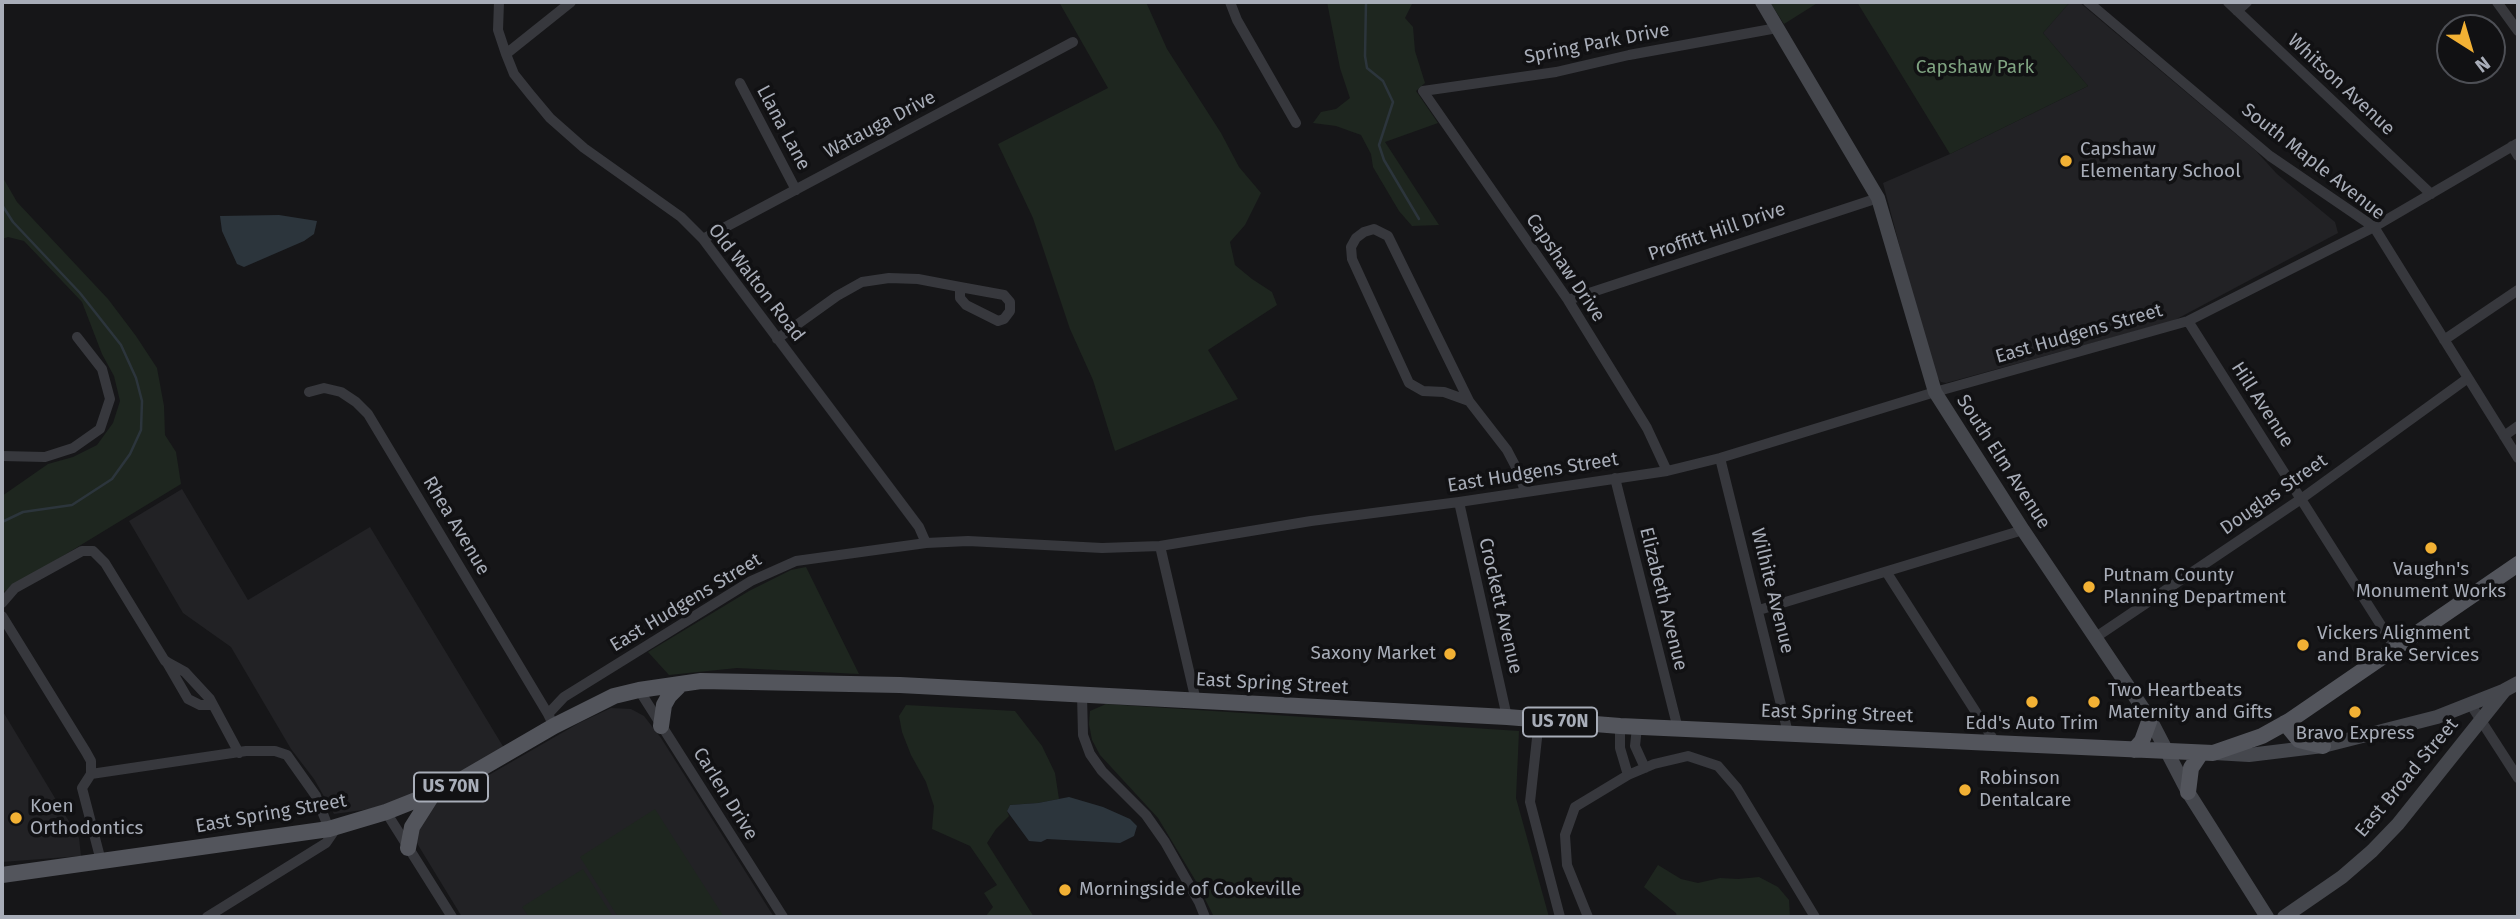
<!DOCTYPE html>
<style>
body{margin:0}
#map{position:relative;width:2520px;height:919px;overflow:hidden;background:#161618;font-family:"Fira Sans",sans-serif}
canvas{display:block}
.frame{position:absolute;inset:0;border:4px solid #a8adb8;pointer-events:none}
.north{position:absolute;left:2436px;top:14px;width:70px;height:70px;box-sizing:border-box;background:#111113;border:2px solid #4d4f55;border-radius:50%;rotate:143deg;font-size:19px;font-weight:700;line-height:28px;text-align:center;color:#a8adb8}
.north::after{content:'';display:block;margin:auto;width:24px;height:32px;background:#f2b134;clip-path:polygon(50% 0,100% 100%,50% 72%,0 100%)}
</style>
<div id="map">
<canvas width="2520" height="919"></canvas>
<div class="frame"></div>
<div class="north">N</div>
</div>
<script>
const context = document.querySelector('canvas').getContext('2d');
context.lineJoin = 'round';
function fillPath(path, color) { context.fillStyle = color; context.fill(path, 'evenodd'); }
const shape = rows => new Path2D(rows.map(r => 'M' + r).join(''));
function trace(path, color, width, dash) { context.strokeStyle = color; context.lineWidth = width; context.lineCap = dash ? 'butt' : 'round'; context.setLineDash(dash || []); context.stroke(path); }
function label(font, color, halo, rows, align = 'center') {
  context.font = font + ' "Fira Sans",sans-serif'; context.lineWidth = 7; context.setLineDash([]); context.textBaseline = 'middle'; context.strokeStyle = halo; context.fillStyle = color; for (const [text, x, y, turn = 0] of rows) {
    context.save(); context.translate(x, y); context.rotate((+turn || 0) * Math.PI / 180); context.textAlign = isNaN(turn) ? turn : align; if (halo) context.strokeText(text, 0, 0); context.fillText(text, 0, 0); context.restore();
  }
}
fillPath(shape([
 [2070,2,2079,2,2256,151,2277,174,2335,222,2338,233,2173,321,1946,383,1941,382,1933,373,1883,183,1950,154,2088,86,2043,33],
 [182,489,248,600,370,527,504,748,443,781,407,797,370,809,334,814,314,779,291,749,231,647,183,613,129,521],
 [611,708,631,709,644,716,661,738,774,917,462,917,415,840,416,825,434,804,468,787,579,723],
 [2,710,79,838,81,856,2,862]
]), '#222225');
fillPath(shape([
 [1059,2,1146,2,1167,49,1221,133,1239,167,1261,193,1245,225,1230,242,1235,265,1252,279,1272,292,1277,305,1208,350,1238,399,1115,451,1093,380,1070,329,1033,218,998,144,1108,88],
 [1327,2,1413,2,1405,18,1413,27,1415,51,1425,83,1416,91,1438,123,1385,142,1439,225,1412,226,1399,211,1373,167,1371,154,1361,135,1336,126,1313,123,1321,112,1336,109,1350,98,1340,68],
 [1770,2,1819,2,1784,24],
 [1857,2,2070,2,2043,33,2088,86,1950,154],
 [2,176,17,202,108,299,136,336,157,368,164,406,165,435,176,452,181,484,2,593,2,496,48,464,73,457,97,445,113,423,120,401,114,376,102,354,82,302,24,241,8,237,2,239],
 [806,567,859,674,737,668,669,675,648,652,749,591,791,570],
 [1106,704,1519,731,1516,798,1549,917,1214,917,1197,883,1158,818,1100,755,1092,740,1089,724,1090,711],
 [906,705,1015,711,1042,746,1055,773,1059,799,1038,803,1010,805,1007,811,1009,816,996,829,987,843,1034,917,985,917,993,907,984,893,997,885,970,846,932,829,934,806,926,782,911,755,902,732,899,716],
 [655,809,724,917,618,917,580,857],
 [1658,865,1681,879,1698,883,1720,878,1738,879,1759,877,1778,887,1789,900,1790,917,1677,917,1676,913,1644,887],
 [583,869,613,917,529,917,522,907]
]), '#1e261f');
fillPath(shape([
 [279,215,317,221,314,234,304,241,244,267,237,264,222,231,220,216],
 [1069,797,1103,807,1130,819,1137,826,1134,836,1120,843,1047,839,1041,842,1029,841,1007,811,1010,805,1038,803]
]), '#2c353c');
trace(shape([
 [1366,2,1365,56,1367,68,1383,81,1393,102,1379,145,1384,160,1419,219],
 [2,205,13,222,80,293,121,345,136,378,142,401,141,430,130,454,112,479,72,505,23,512,2,522]
]), '#2c353c', 2.5);
trace(shape([
 [499,2,498,30,506,54,514,74,530,94,550,118,584,148,681,217,703,239,919,527,926,543],
 [1230,2,1237,20,1296,123],
 [2088,2,2270,156,2374,227,2518,458],
 [2228,2,2431,194],
 [2497,2,2518,31],
 [2237,11,2247,2],
 [506,54,571,2],
 [740,83,796,190],
 [2512,146,2518,156],
 [703,239,1073,42],
 [1568,300,1878,198],
 [2188,321,2396,649],
 [777,339,837,296,862,282,889,278,918,279,960,287,1004,295,1010,302,1010,311,1004,319,998,321,966,305,960,298,960,287],
 [2444,340,2518,290],
 [309,392,324,388,341,392,356,402,368,414,548,714],
 [1469,401,1388,236,1374,229,1364,232,1356,238,1351,247,1352,259,1409,383,1423,391,1444,392,1469,401,1507,450,1518,471,1525,491],
 [2504,436,2518,426],
 [2,456,45,457,73,448,100,429,110,399,102,369,77,337],
 [1720,458,1788,733],
 [1667,471,1647,428,1568,300,1423,91,1556,72,1629,55,1777,28],
 [1615,478,1678,729],
 [1459,502,1507,717],
 [1160,546,1196,701],
 [1887,573,1995,742],
 [2,603,15,588,82,551,93,551,105,563,165,661,185,672,210,699,239,753],
 [1759,610,2023,530],
 [2,616,86,752,91,761,91,774],
 [2096,637,2301,499,2468,378],
 [166,661,188,699,200,705,213,705],
 [639,690,783,917],
 [1082,695,1083,735,1090,754,1102,771,1146,815,1165,842,1199,902,1205,917],
 [2471,705,2518,778],
 [1539,720,1530,802,1560,917],
 [554,726,548,714,564,697,751,581,796,561,926,543,968,541,1102,548,1160,546,1311,521,1459,502,1667,471,1720,458,1935,392,2188,321,2374,227,2518,143],
 [1620,726,1620,748,1628,775],
 [1637,727,1635,746,1645,768],
 [386,812,452,917],
 [101,861,82,788,91,774,246,751,275,751,287,755,316,796,329,829],
 [207,917,326,843,337,827],
 [1588,917,1567,865,1565,835,1575,807,1628,775,1654,764,1688,756,1718,766,1737,788,1815,917]
]), '#37383d', 10);
trace(shape([
 [1762,2,1878,198,1935,392,2023,530,2150,719,2188,792,2267,917],
 [2214,753,2249,755,2323,746,2437,717,2503,691],
 [2284,917,2342,877,2372,851,2398,824,2505,690,2518,683]
]), '#45474d', 14);
trace(shape([
 [2285,723,2299,740,2323,746],
 [661,726,664,705,669,696,681,684],
 [2134,750,2142,741,2150,719],
 [2188,792,2191,768,2201,753],
 [408,848,412,827,433,794],
 [2,875,329,829,386,812,449,787,554,726,614,696,639,690,701,681,900,685,1507,717,1620,726,2213,753,2262,736,2289,721,2518,564]
]), '#53555c', 16);
for (const [x, y, r, color] of [
 [2066,161,7,"#f2b134"],
 [2431,548,7,"#f2b134"],
 [2089,587,7,"#f2b134"],
 [2303,645,7,"#f2b134"],
 [1450,654,7,"#f2b134"],
 [2032,702,7,"#f2b134"],
 [2094,702,7,"#f2b134"],
 [2355,712,7,"#f2b134"],
 [1965,790,7,"#f2b134"],
 [16,818,7,"#f2b134"],
 [1065,890,7,"#f2b134"]
]) { const dot = new Path2D(); dot.arc(x, y, r, 0, 2 * Math.PI); context.fillStyle = color; context.fill(dot); trace(dot, '#111113', 2.5); }
for (const [x, y, w] of [
 [1560,722,74],
 [451,787,74]
]) { const box = new Path2D(); box.roundRect(x - w / 2, y - 14.5, w, 29, 5); context.fillStyle = '#111113'; context.fill(box); trace(box, '#a8adb8', 2); }
label('bold 18px', '#a8adb8', null, [
 ["US 70N",1560,722],
 ["US 70N",451,787]
]);
label('19px', '#a8adb8', '#111113', [
 ["Spring Park Drive",1597,44,-11],
 ["Whitson Avenue",2341,85,43],
 ["Watauga Drive",880,125,-28],
 ["Llana Lane",783,128,62],
 ["South Maple Avenue",2313,162,38],
 ["Proffitt Hill Drive",1717,232,-19],
 ["Capshaw Drive",1565,268,56],
 ["Old Walton Road",756,283,52],
 ["East Hudgens Street",2079,334,-16],
 ["Hill Avenue",2262,405,57],
 ["South Elm Avenue",2003,462,57],
 ["East Hudgens Street",1533,473,-9],
 ["Douglas Street",2274,495,-35],
 ["Rhea Avenue",456,526,59],
 ["Wilhite Avenue",1772,591,76],
 ["Elizabeth Avenue",1663,599,76],
 ["East Hudgens Street",686,603,-31],
 ["Crockett Avenue",1500,606,77],
 ["East Spring Street",1272,684,3],
 ["East Spring Street",1837,714,2],
 ["East Broad Street",2407,778,-50],
 ["Carlen Drive",725,794,58],
 ["East Spring Street",271,814,-10]
]);
label('19px', '#7fa381', '#111113', [
 ["Capshaw Park",1975,68]
]);
label('19px', '#a8adb8', '#111113', [
 ["Capshaw",2080,150],
 ["Elementary School",2080,172],
 ["Vaughn's",2431,570,"center"],
 ["Monument Works",2431,592,"center"],
 ["Putnam County",2103,576],
 ["Planning Department",2103,598],
 ["Vickers Alignment",2317,634],
 ["and Brake Services",2317,656],
 ["Saxony Market",1436,654,"right"],
 ["Two Heartbeats",2108,691],
 ["Maternity and Gifts",2108,713],
 ["Edd's Auto Trim",2032,724,"center"],
 ["Bravo Express",2355,734,"center"],
 ["Robinson",1979,779],
 ["Dentalcare",1979,801],
 ["Koen",30,807],
 ["Orthodontics",30,829],
 ["Morningside of Cookeville",1079,890]
], 'left');
</script>
